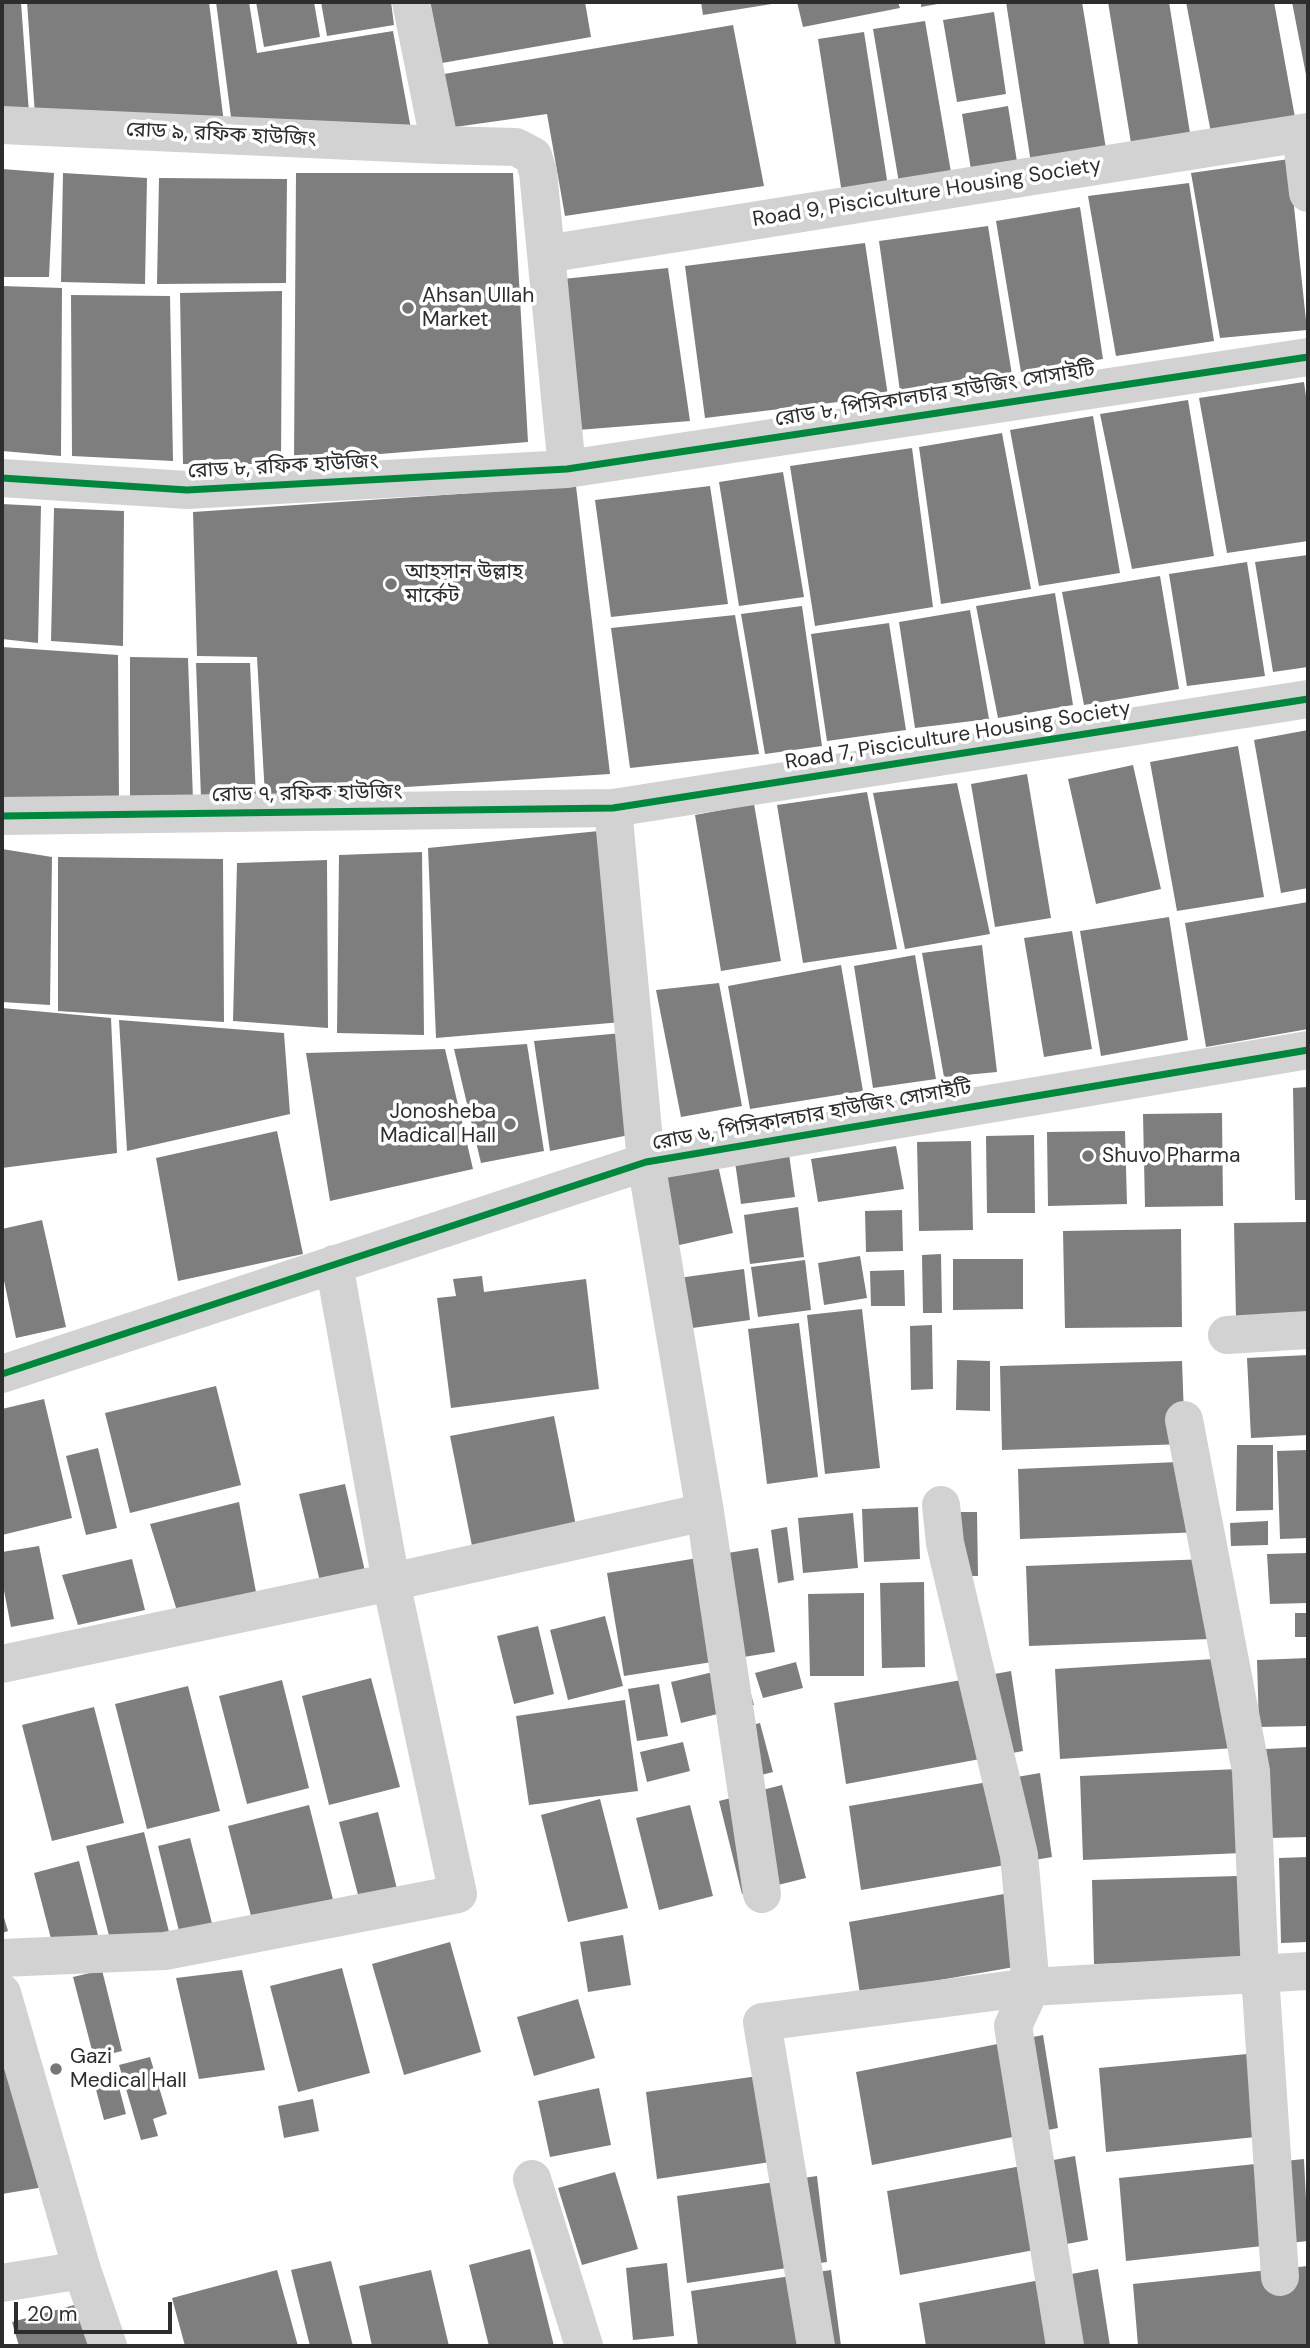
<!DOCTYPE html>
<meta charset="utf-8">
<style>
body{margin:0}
#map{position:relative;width:1310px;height:2348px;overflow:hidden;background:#fff;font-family:"DM Sans",sans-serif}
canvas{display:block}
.frame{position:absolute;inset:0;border:4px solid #2d2d2d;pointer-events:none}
.scale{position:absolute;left:14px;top:2302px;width:158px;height:32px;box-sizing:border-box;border:4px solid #2d2d2d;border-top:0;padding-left:9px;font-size:21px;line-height:24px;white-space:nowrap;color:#2d2d2d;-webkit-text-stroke:5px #fff;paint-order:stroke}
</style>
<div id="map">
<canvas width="1310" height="2348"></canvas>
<div class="frame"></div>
<div class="scale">20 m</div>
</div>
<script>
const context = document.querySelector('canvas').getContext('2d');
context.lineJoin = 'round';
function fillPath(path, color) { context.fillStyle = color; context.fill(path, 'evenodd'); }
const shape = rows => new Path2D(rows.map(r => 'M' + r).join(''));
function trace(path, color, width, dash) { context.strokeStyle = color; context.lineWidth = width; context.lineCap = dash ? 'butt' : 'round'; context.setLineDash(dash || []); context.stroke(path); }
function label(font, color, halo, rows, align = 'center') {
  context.font = font + ' "DM Sans","Noto Sans Bengali",sans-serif'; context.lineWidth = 7; context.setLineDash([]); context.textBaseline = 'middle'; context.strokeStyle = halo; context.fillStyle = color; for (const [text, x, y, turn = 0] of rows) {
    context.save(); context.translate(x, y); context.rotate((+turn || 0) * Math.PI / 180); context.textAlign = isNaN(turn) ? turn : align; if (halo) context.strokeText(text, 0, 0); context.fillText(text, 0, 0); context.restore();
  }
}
fillPath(shape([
 [2,2,21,2,29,113,2,113],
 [27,2,209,2,224,123,35,115],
 [216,2,249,2,257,53,393,31,411,129,232,125],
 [256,2,314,2,320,37,264,47],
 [321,2,391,2,394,25,327,36],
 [430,2,585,2,591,37,442,63],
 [701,2,778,2,778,3,703,15],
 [797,2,898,2,900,8,803,27],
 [921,2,943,2,943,3,921,7],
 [1006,2,1082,2,1108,161,1031,163],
 [1108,2,1169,2,1190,133,1131,143],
 [1186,2,1274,2,1296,123,1212,138],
 [1292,2,1308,2,1308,80,1307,80],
 [994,12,1006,94,957,102,943,20],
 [925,21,952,178,900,189,873,29],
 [733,25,764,186,565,216,547,114,455,127,444,74],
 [864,32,889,193,843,200,818,39],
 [1008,106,1019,174,973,182,962,114],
 [1289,159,1307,330,1220,338,1191,173],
 [2,169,54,173,49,277,2,277],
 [63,173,147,178,145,284,61,282],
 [296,173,513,173,528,442,294,461],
 [159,178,287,179,286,283,157,284],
 [1189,183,1214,341,1116,356,1088,196],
 [1080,207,1103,359,1021,372,996,221],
 [988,226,1012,375,900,391,879,241],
 [865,243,888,396,705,418,685,266],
 [668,268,690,421,578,430,563,279],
 [2,286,62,288,61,456,2,451],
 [282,291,281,464,183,464,180,293],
 [71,295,170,296,173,461,72,456],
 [1304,382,1308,410,1308,541,1227,553,1199,398],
 [1188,400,1214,556,1132,569,1100,414],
 [1093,416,1120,573,1039,586,1010,430],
 [1002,433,1031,589,941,604,919,447],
 [912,448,933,607,815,626,790,466],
 [783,472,804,597,739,606,719,482],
 [576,486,610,774,265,796,257,657,197,656,193,512],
 [710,486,728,604,611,617,595,500],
 [2,504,41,506,38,643,2,639],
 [54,508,124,511,123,646,51,641],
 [1308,555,1308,667,1273,672,1255,562],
 [1247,562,1265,676,1187,686,1169,574],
 [1160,576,1179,689,1084,705,1062,592],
 [1055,593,1073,705,998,718,976,606],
 [802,606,822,746,765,754,741,614],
 [970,610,989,719,915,728,899,622],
 [735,615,759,754,630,768,611,628],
 [889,623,906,730,827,741,811,634],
 [2,647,118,655,119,800,2,801],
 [130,657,188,658,193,800,130,800],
 [196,663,250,663,256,798,201,798],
 [1308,730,1308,888,1281,893,1254,740],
 [1238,746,1264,897,1177,911,1150,762],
 [1133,765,1161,889,1096,904,1068,779],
 [1027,774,1051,918,995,927,971,784],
 [957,783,990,934,905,949,873,793],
 [867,792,897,949,803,963,777,805],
 [754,804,781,961,721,971,695,815],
 [599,831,622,1022,436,1038,428,848],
 [2,849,52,857,50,1005,2,1002],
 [422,852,424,1035,337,1033,339,855],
 [58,857,223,859,224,1022,58,1011],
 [327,860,328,1028,233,1021,237,863],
 [1308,902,1308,1029,1206,1047,1185,923],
 [1169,917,1188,1040,1101,1056,1080,931],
 [1072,931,1092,1049,1044,1057,1024,938],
 [982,945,997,1072,944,1077,922,953],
 [915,955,936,1079,873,1088,854,966],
 [841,965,863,1091,750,1109,728,986],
 [719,983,742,1106,681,1117,656,990],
 [2,1008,111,1018,117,1153,2,1168],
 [119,1020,284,1033,290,1114,127,1151],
 [622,1033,644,1132,550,1151,534,1041],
 [527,1044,544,1151,481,1163,454,1049],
 [445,1049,473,1169,330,1201,306,1053],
 [1308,1087,1308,1200,1295,1200,1293,1088],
 [1222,1113,1223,1206,1145,1207,1143,1114],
 [277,1131,303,1254,178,1281,156,1158],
 [1125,1131,1127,1204,1048,1206,1047,1132],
 [1034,1135,1035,1213,987,1213,986,1136],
 [971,1141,973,1230,919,1231,917,1142],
 [896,1146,904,1189,818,1202,811,1159],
 [788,1147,795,1197,741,1204,734,1155],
 [716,1156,733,1233,666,1248,649,1170],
 [798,1207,804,1257,750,1264,744,1215],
 [902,1210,903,1251,866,1252,865,1211],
 [42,1220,66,1327,16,1338,2,1271,2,1229],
 [1308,1222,1308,1317,1236,1319,1234,1223],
 [1181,1229,1182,1327,1065,1328,1063,1231],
 [941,1254,942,1313,923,1313,922,1255],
 [860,1256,867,1298,824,1305,818,1263],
 [953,1259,1023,1259,1023,1309,953,1310],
 [805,1260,811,1310,758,1317,751,1267],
 [744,1269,750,1320,678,1330,671,1279],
 [904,1270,905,1306,871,1306,870,1271],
 [482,1276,484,1292,586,1279,599,1389,451,1408,437,1298,456,1296,453,1279],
 [862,1309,880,1468,825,1474,807,1315],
 [799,1323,818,1477,767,1484,748,1329],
 [932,1325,933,1389,911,1390,910,1326],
 [1308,1355,1308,1435,1251,1438,1247,1358],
 [957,1360,990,1361,990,1411,956,1410],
 [1182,1361,1185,1444,1002,1450,1000,1366],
 [216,1386,241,1485,130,1513,105,1413],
 [44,1399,72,1518,2,1535,2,1409],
 [554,1416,576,1526,472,1546,450,1436],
 [1237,1445,1273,1445,1273,1510,1236,1511],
 [98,1448,117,1528,86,1535,66,1456],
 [1308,1450,1308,1538,1280,1539,1277,1451],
 [1201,1461,1203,1532,1020,1539,1018,1469],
 [345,1484,367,1580,322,1590,299,1494],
 [239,1502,256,1592,177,1611,150,1524],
 [918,1507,920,1559,864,1562,862,1509],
 [934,1512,977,1512,978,1576,935,1576],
 [853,1513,858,1568,803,1573,798,1518],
 [1268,1521,1268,1545,1231,1546,1230,1523],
 [787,1527,794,1580,778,1583,771,1530],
 [39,1546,54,1619,11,1627,2,1580,2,1552],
 [758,1548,775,1652,624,1676,607,1573],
 [1308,1553,1308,1603,1270,1604,1267,1554],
 [132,1559,145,1610,78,1625,62,1575],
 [1207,1559,1210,1639,1029,1646,1026,1566],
 [924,1582,925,1667,882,1668,880,1583],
 [864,1593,864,1676,810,1676,808,1594],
 [1295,1613,1308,1613,1308,1637,1295,1637],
 [605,1616,623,1686,568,1700,550,1630],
 [538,1626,554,1694,514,1704,497,1636],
 [1246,1657,1251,1747,1060,1759,1055,1669],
 [1308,1658,1308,1726,1259,1727,1257,1660],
 [796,1662,803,1688,763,1698,755,1673],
 [743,1665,754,1705,681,1723,671,1682],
 [1011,1671,1023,1751,846,1784,834,1703],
 [371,1678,400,1787,329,1805,302,1696],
 [282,1680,309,1788,247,1804,219,1696],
 [659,1684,668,1736,637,1741,628,1689],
 [188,1686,220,1811,147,1829,115,1704],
 [625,1700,638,1791,529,1805,516,1716],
 [94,1707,124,1823,52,1841,22,1725],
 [760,1723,773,1772,734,1782,721,1733],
 [683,1742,690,1771,647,1782,640,1752],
 [1308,1747,1308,1837,1268,1838,1266,1749],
 [1261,1768,1264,1852,1083,1860,1080,1776],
 [1040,1773,1052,1857,861,1890,849,1806],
 [782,1785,806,1878,742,1894,719,1801],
 [600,1799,628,1908,568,1922,541,1815],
 [309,1805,341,1931,260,1951,228,1826],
 [690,1805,713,1896,659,1910,636,1818],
 [378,1812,400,1901,362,1910,339,1822],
 [144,1832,172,1944,115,1959,86,1846],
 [190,1838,215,1935,182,1943,158,1846],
 [1308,1857,1308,1942,1281,1943,1279,1858],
 [79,1861,101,1947,56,1958,34,1873],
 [1274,1875,1275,1960,1094,1964,1092,1880],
 [1026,1890,1037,1963,860,1994,849,1922],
 [2,1911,8,1931,2,1933],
 [623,1935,631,1985,588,1992,580,1942],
 [450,1942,481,2052,404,2075,372,1964],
 [342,1968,370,2073,298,2092,270,1986],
 [102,1970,122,2051,94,2058,73,1977],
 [242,1970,265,2070,199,2079,176,1978],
 [578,1999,595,2058,534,2076,517,2017],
 [2,2023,44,2187,2,2194],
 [1043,2035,1058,2128,872,2165,856,2072],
 [1279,2051,1286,2134,1106,2152,1099,2068],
 [150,2057,167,2114,153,2119,158,2136,141,2140,119,2065],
 [786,2072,797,2158,657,2179,646,2092],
 [116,2076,126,2114,104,2120,94,2082],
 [599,2088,611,2145,550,2157,538,2101],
 [313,2099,319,2131,284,2138,278,2106],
 [1075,2156,1088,2240,900,2275,887,2191],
 [1304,2159,1308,2241,1126,2261,1119,2178],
 [615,2172,638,2249,582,2265,558,2188],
 [817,2176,827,2262,687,2283,677,2196],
 [530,2249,554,2346,489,2346,469,2265],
 [331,2261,353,2346,310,2346,291,2270],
 [667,2263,674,2336,633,2340,626,2268],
 [1308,2266,1308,2346,1138,2346,1133,2284],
 [1098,2269,1110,2346,926,2346,919,2303],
 [277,2270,298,2346,185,2346,172,2298],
 [431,2270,449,2346,372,2346,359,2286],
 [831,2270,841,2346,698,2346,691,2291],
 [78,2304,89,2346,19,2346,12,2322]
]), '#7e7e7e');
trace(shape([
 [411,2,440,145,516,147,533,156,538,172,567,469],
 [2,125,440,145],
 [1301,133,1308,193],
 [546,254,1308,132],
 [2,478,187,490,567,469,1308,357],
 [613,808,646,1162,705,1512,762,1894],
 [2,816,613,808,1308,699],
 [1227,1335,1308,1330],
 [2,1374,646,1162,1308,1050],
 [1184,1420,1251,1771,1260,1974,1280,2277],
 [941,1505,945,1543,1019,1855,1031,1987,1013,2026,1065,2346],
 [2,1664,391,1582,705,1512],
 [2,1958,165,1951,458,1894,391,1582,334,1264],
 [2,1993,82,2270,108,2346],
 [532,2179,584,2346],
 [2,2283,82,2270],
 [816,2346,762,2022,1031,1987,1308,1971]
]), '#d2d2d2', 38);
trace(shape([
 [2,478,187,490,567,469,1308,357],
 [2,816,613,808,1308,699],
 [2,1374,646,1162,1308,1050]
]), '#00873e', 7);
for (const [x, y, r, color] of [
 [408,308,7,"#767676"],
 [391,584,7,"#767676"],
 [510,1124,7,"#767676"],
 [1088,1156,7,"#767676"],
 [56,2069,7,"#767676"]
]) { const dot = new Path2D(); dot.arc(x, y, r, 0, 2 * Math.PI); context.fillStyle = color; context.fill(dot); trace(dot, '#fff', 2.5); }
label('21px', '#2d2d2d', '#fff', [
 ["রোড ৯, রফিক হাউজিং",221,135,3],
 ["Road 9, Pisciculture Housing Society",927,193,-9],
 ["রোড ৮, পিসিকালচার হাউজিং সোসাইটি",935,395,-9],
 ["রোড ৮, রফিক হাউজিং",283,467,-3],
 ["Road 7, Pisciculture Housing Society",958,736,-9],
 ["রোড ৭, রফিক হাউজিং",307,794,-1],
 ["রোড ৬, পিসিকালচার হাউজিং সোসাইটি",812,1116,-10]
]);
label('21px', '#2d2d2d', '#fff', [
 ["Ahsan Ullah",422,296],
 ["Market",422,320],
 ["আহসান উল্লাহ",405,572],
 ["মার্কেট",405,596],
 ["Jonosheba",496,1112,"right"],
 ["Madical Hall",496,1136,"right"],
 ["Shuvo Pharma",1102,1156],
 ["Gazi",70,2057],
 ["Medical Hall",70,2081]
], 'left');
</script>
